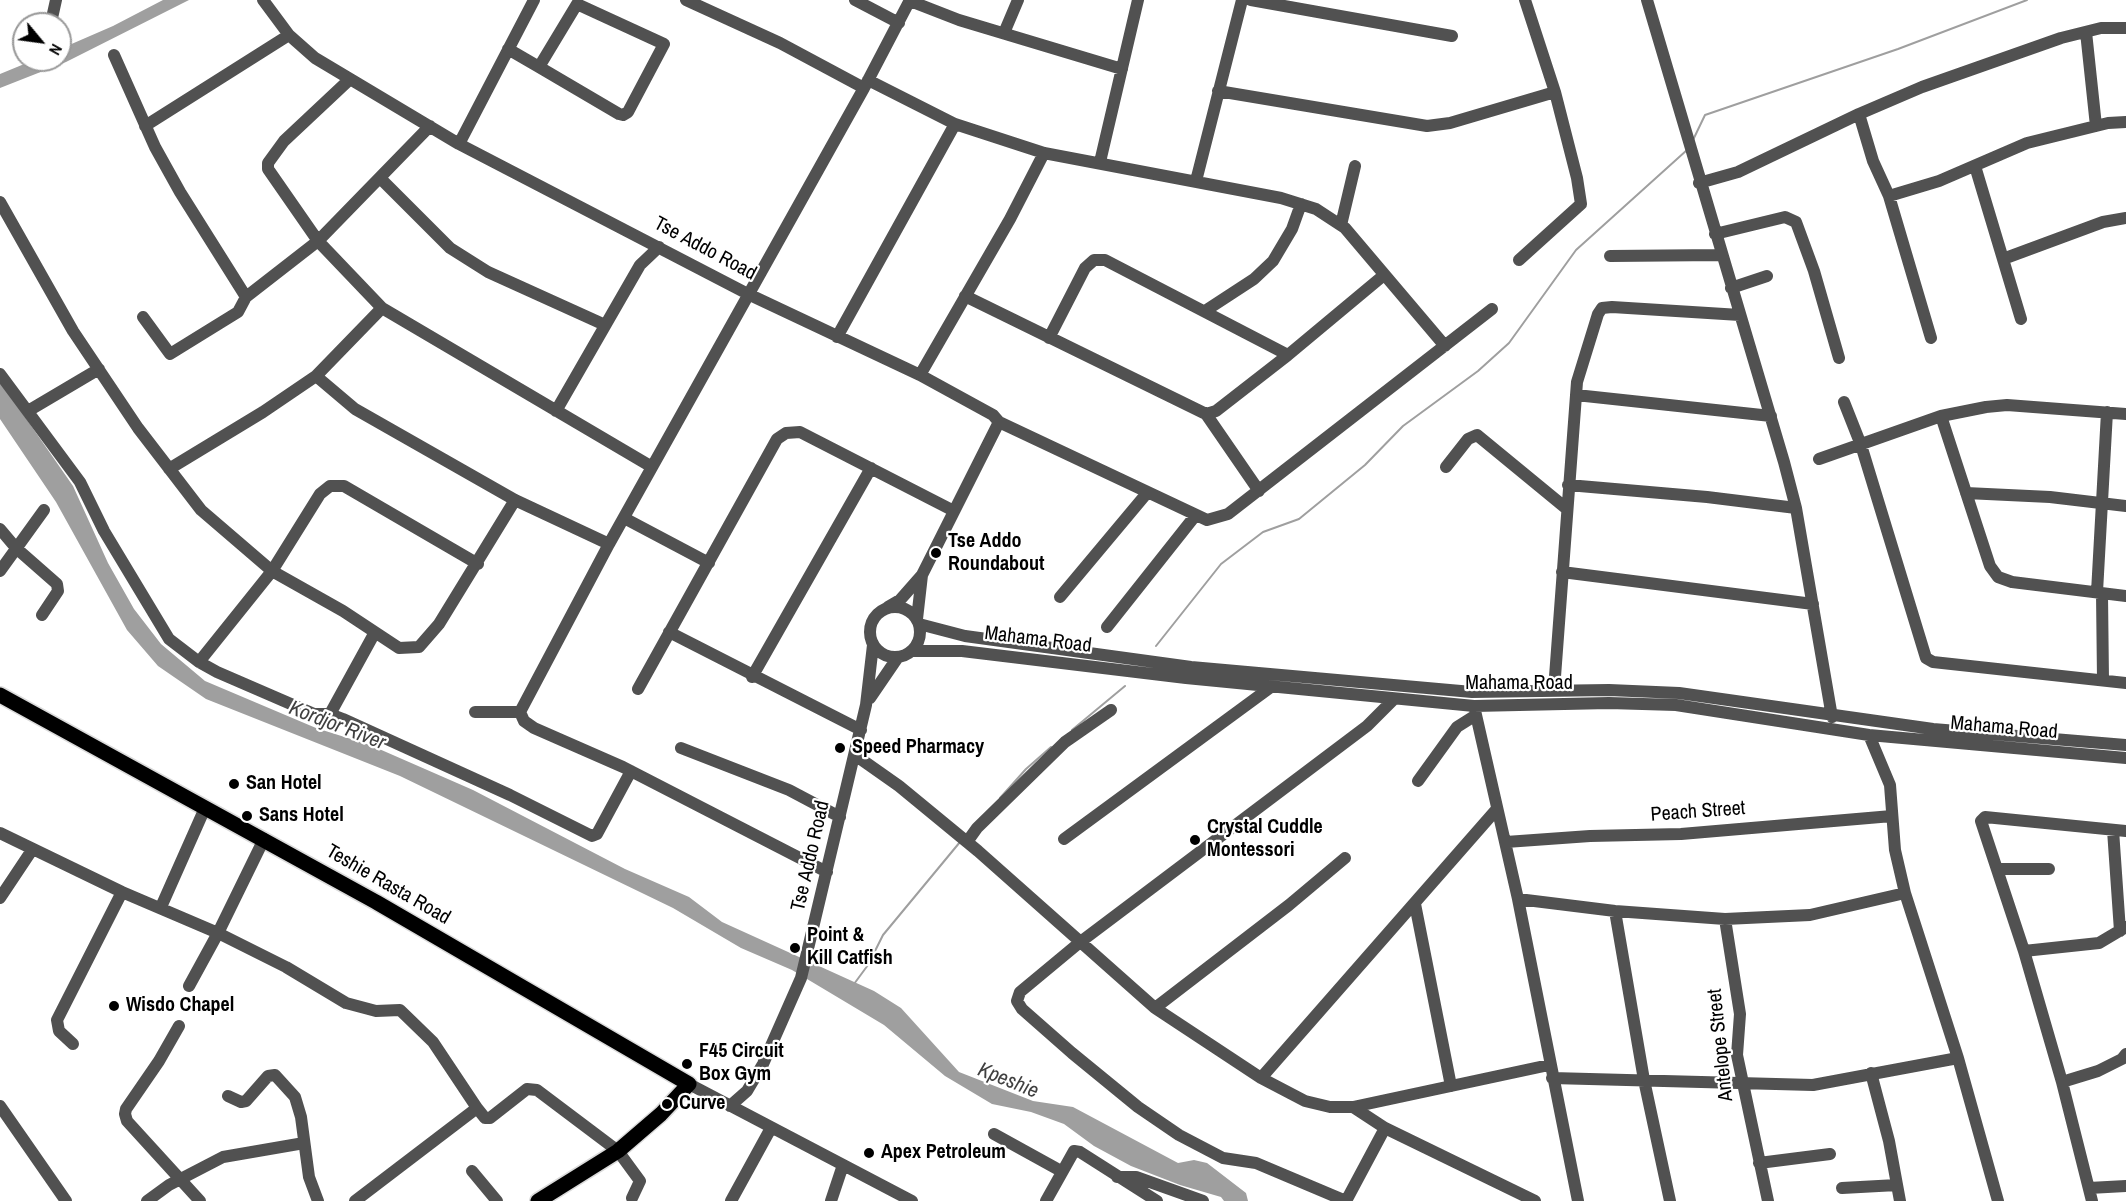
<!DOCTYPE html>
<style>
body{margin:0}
#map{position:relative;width:2126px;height:1201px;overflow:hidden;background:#fff;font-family:"Archivo Narrow",sans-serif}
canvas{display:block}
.north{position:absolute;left:12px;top:12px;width:60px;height:60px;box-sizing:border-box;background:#fff;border:2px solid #999;border-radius:50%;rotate:119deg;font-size:16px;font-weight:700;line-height:24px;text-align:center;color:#000}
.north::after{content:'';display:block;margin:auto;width:21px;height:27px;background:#000;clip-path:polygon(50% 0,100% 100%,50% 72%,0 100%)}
</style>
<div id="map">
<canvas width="2126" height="1201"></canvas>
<div class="north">N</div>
</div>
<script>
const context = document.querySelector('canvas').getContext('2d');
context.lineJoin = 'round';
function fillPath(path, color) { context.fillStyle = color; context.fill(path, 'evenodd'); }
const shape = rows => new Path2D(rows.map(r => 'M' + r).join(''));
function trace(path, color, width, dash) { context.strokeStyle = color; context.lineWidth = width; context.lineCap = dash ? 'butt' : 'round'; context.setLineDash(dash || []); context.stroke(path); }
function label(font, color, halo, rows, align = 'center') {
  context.font = font + ' "Archivo Narrow",sans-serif'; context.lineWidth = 4.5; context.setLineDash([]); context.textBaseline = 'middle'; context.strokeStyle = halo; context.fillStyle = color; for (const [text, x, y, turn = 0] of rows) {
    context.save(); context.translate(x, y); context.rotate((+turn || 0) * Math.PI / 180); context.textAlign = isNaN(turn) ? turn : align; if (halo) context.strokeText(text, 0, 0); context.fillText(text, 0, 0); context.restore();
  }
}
fillPath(shape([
 [163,0,189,0,66,62,0,88,0,74,34,60,60,60,60,49,113,26],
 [0,381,73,486,108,563,134,609,161,644,205,681,316,728,370,745,473,790,625,869,689,897,722,922,874,991,901,1008,959,1072,1033,1101,1073,1107,1178,1163,1194,1160,1207,1163,1246,1193,1248,1201,1224,1201,1221,1197,1180,1185,1131,1166,1094,1146,1064,1124,1031,1112,992,1104,945,1076,884,1025,792,970,741,948,673,908,400,776,206,699,158,666,127,630,56,502,0,419]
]), '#9f9f9f');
trace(shape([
 [1693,140,1705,115,1898,49,2027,0],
 [1156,646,1221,564,1263,532,1299,519,1365,465,1403,426,1478,371,1509,343,1576,250,1687,150],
 [1072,730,1125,686],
 [1000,798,1026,769,1051,747],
 [854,984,868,965,883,935,960,842]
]), '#9f9f9f', 2);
const major = shape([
 [0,695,376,902,689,1084,661,1114,618,1151,538,1201]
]);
trace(major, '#dbdbdb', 18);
trace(shape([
 [263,0,289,35,315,58,459,144,748,294,920,375,993,415,999,422,1207,520,1228,514,1492,309],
 [686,0,780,43,864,88],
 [855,0,899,23],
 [1251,0,1452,36],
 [1647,0,1784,462,1796,508,1832,717],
 [910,1,959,20,1122,69],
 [39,24,52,18,56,0],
 [2086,32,2096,126],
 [1004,33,1018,0],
 [508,49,539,67,619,114,623,115,628,112,664,44,577,4,539,67],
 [114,55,155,147,180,192,246,297],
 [349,80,284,141,268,163,268,169,318,241,382,308,652,467],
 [868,80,955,124,1044,153,1281,198,1316,209,1345,228,1445,346],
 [1218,91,1427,126,1450,123,1555,92],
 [1859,114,1922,87,2061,38,2101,28,2126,28],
 [145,126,289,35],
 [459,144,534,0],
 [1100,162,1138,0],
 [1975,166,2021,319],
 [381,179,450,248,488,272,605,325],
 [1196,181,1242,0],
 [1699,183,1738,172,1859,114,1873,161,1889,196,1939,181,2027,143,2108,123,2126,122],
 [1889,196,1931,338],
 [0,202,73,331,138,428,201,510,272,571,343,611,399,648,419,647,439,624,515,500],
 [1341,225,1355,166],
 [1715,234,1785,217,1796,222,1814,271,1839,358],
 [1610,256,1721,255],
 [2003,259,2103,222,2126,218],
 [1519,260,1581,204,1577,178,1555,92,1525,0],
 [1731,288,1767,276],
 [965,296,1206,414,1216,411,1288,355,1384,275],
 [1205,311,1254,279,1273,261,1292,229,1301,204],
 [143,317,170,354,238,312,246,297,318,241,430,126],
 [837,337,955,124],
 [1049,338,1085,268,1094,260,1105,260,1288,355],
 [0,374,80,482,104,531,169,639,199,662,217,672,314,714,330,714,343,719,510,795,592,836,597,834,631,771],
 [920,375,1010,219,1044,153],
 [316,376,355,409,515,500,609,544],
 [1576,395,1771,416],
 [1844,402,1861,445,1926,658,1933,662,2126,683],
 [28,411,99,369],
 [556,411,640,265,659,247],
 [1206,414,1259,491],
 [1941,416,1990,566,1998,577,2012,582,2126,596],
 [1819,459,1941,416,1986,407,2007,405,2126,414],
 [1446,467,1468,439,1477,435,1567,509],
 [169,469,263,412,316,376,382,308],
 [1568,485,1707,497,1796,508],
 [1966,493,2050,497,2126,506],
 [624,518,709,563],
 [0,529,16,548,57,584,58,591,42,615],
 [0,571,44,510],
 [1562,572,1813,604],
 [2097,592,2107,412],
 [2102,594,2103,680],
 [1060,597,1147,493],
 '870 632a25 25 0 1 1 50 0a25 25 0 1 1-50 0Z',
 [888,607,900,600,922,575,999,422],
 [917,619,922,575],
 [919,624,965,636,1191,667,1472,692,1609,690,1679,693,1933,729,2126,745],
 [1107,627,1195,516],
 [669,632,861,730],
 [912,651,962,651,1186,678,1474,706,1609,703,1676,705,1869,735,2126,758],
 [199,662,272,571,320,494,330,486,344,486,478,564],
 [752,677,871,468],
 [638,689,777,439,786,433,800,432,954,511],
 [1554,690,1577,382,1598,314,1602,308,1612,307,1740,315],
 [870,698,898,657],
 [1474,706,1518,899,1578,1201],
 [475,712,520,712],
 [330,714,374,634],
 [1869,735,1890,785,1895,850,1905,893,1958,1058,1998,1201],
 [681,748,789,790,840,817],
 [855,755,899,786,978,851,1155,1008,1261,1078,1305,1101,1330,1107,1353,1107,1385,1128,1535,1201],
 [1418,781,1457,727,1476,715],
 [2113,830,2120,931],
 [0,833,122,892,218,933,286,967,346,1003,376,1011,400,1010,433,1042,477,1108,355,1201],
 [1064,839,1271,687],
 [967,842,977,828,1065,742,1111,710],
 [1506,842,1590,836,1681,834,1892,816],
 [1999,869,2049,869],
 [827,872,623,767,534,728,524,721,520,712,609,544,864,88,910,0],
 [0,898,32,850],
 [1518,899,1615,911,1725,919,1810,915,1905,893],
 [1415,904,1451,1086],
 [161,907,205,808],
 [1615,911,1644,1080,1670,1201],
 [1725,919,1740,1014,1737,1055,1768,1201],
 [2024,951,2099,943,2126,927],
 [189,986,218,933,264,839],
 [1155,1008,1289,905,1345,858],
 [179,1026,159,1061,126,1109,125,1114,127,1121,200,1201],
 [73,1044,59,1031,57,1020,122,892],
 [1871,1073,1889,1141,1900,1201],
 [1261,1078,1496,810],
 [1552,1078,1813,1085,1958,1058],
 [2062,1082,2098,1071,2122,1059,2126,1054],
 [689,1084,912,1201],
 [228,1096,241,1102,246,1101,268,1076,275,1075,295,1097,301,1117,309,1177,318,1201],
 [0,1106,66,1201],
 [730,1106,747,1091,763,1064,801,978,866,705,873,645],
 [1353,1107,1549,1065],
 [477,1108,485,1118,490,1118,527,1089,537,1090,618,1151,640,1181,632,1198],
 [1385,1128,1346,1201,1256,1163,1223,1158,1179,1135,1138,1107,1072,1053,1022,1009,1017,1001,1020,992,1079,943,1367,726,1394,699],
 [994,1134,1061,1171],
 [1759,1163,1830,1154],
 [472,1171,497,1201],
 [1117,1177,1136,1177,1203,1201],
 [1842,1188,1897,1185],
 [2089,1188,2126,1186],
 [147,1201,169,1185,223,1157,304,1143],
 [731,1201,771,1128],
 [831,1201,843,1165],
 [1046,1201,1074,1151,1080,1152,1157,1201],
 [2092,1201,2062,1082,2024,951,1981,821,1985,817,2126,831]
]), '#515151', 12);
trace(major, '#000', 15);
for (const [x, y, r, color] of [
 [936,553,6,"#000"],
 [840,748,6,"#000"],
 [234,784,6,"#000"],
 [247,816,6,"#000"],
 [1195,840,6,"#000"],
 [795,948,6,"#000"],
 [114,1006,6,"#000"],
 [687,1064,6,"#000"],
 [667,1104,6,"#000"],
 [869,1153,6,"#000"]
]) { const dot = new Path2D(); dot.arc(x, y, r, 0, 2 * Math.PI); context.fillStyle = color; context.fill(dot); trace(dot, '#fff', 2); }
label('20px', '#000', '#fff', [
 ["Tse Addo Road",705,249,28],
 ["Mahama Road",1038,640,7],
 ["Mahama Road",1519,684],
 ["Mahama Road",2004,728,5],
 ["Peach Street",1698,812,-4],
 ["Tse Addo Road",811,856,-77],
 ["Teshie Rasta Road",388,885,30],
 ["Antelope Street",1721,1045,-96]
]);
label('bold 20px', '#000', '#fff', [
 ["Tse Addo",948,542],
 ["Roundabout",948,565],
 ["Speed Pharmacy",852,748],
 ["San Hotel",246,784],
 ["Sans Hotel",259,816],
 ["Crystal Cuddle",1207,828],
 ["Montessori",1207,851],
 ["Point &",807,936],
 ["Kill Catfish",807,959],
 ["Wisdo Chapel",126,1006],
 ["F45 Circuit",699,1052],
 ["Box Gym",699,1075],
 ["Curve",679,1104],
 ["Apex Petroleum",881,1153]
], 'left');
label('italic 21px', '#404040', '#fff', [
 ["Kordjor River",337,726,21],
 ["Kpeshie",1008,1081,22]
]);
</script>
